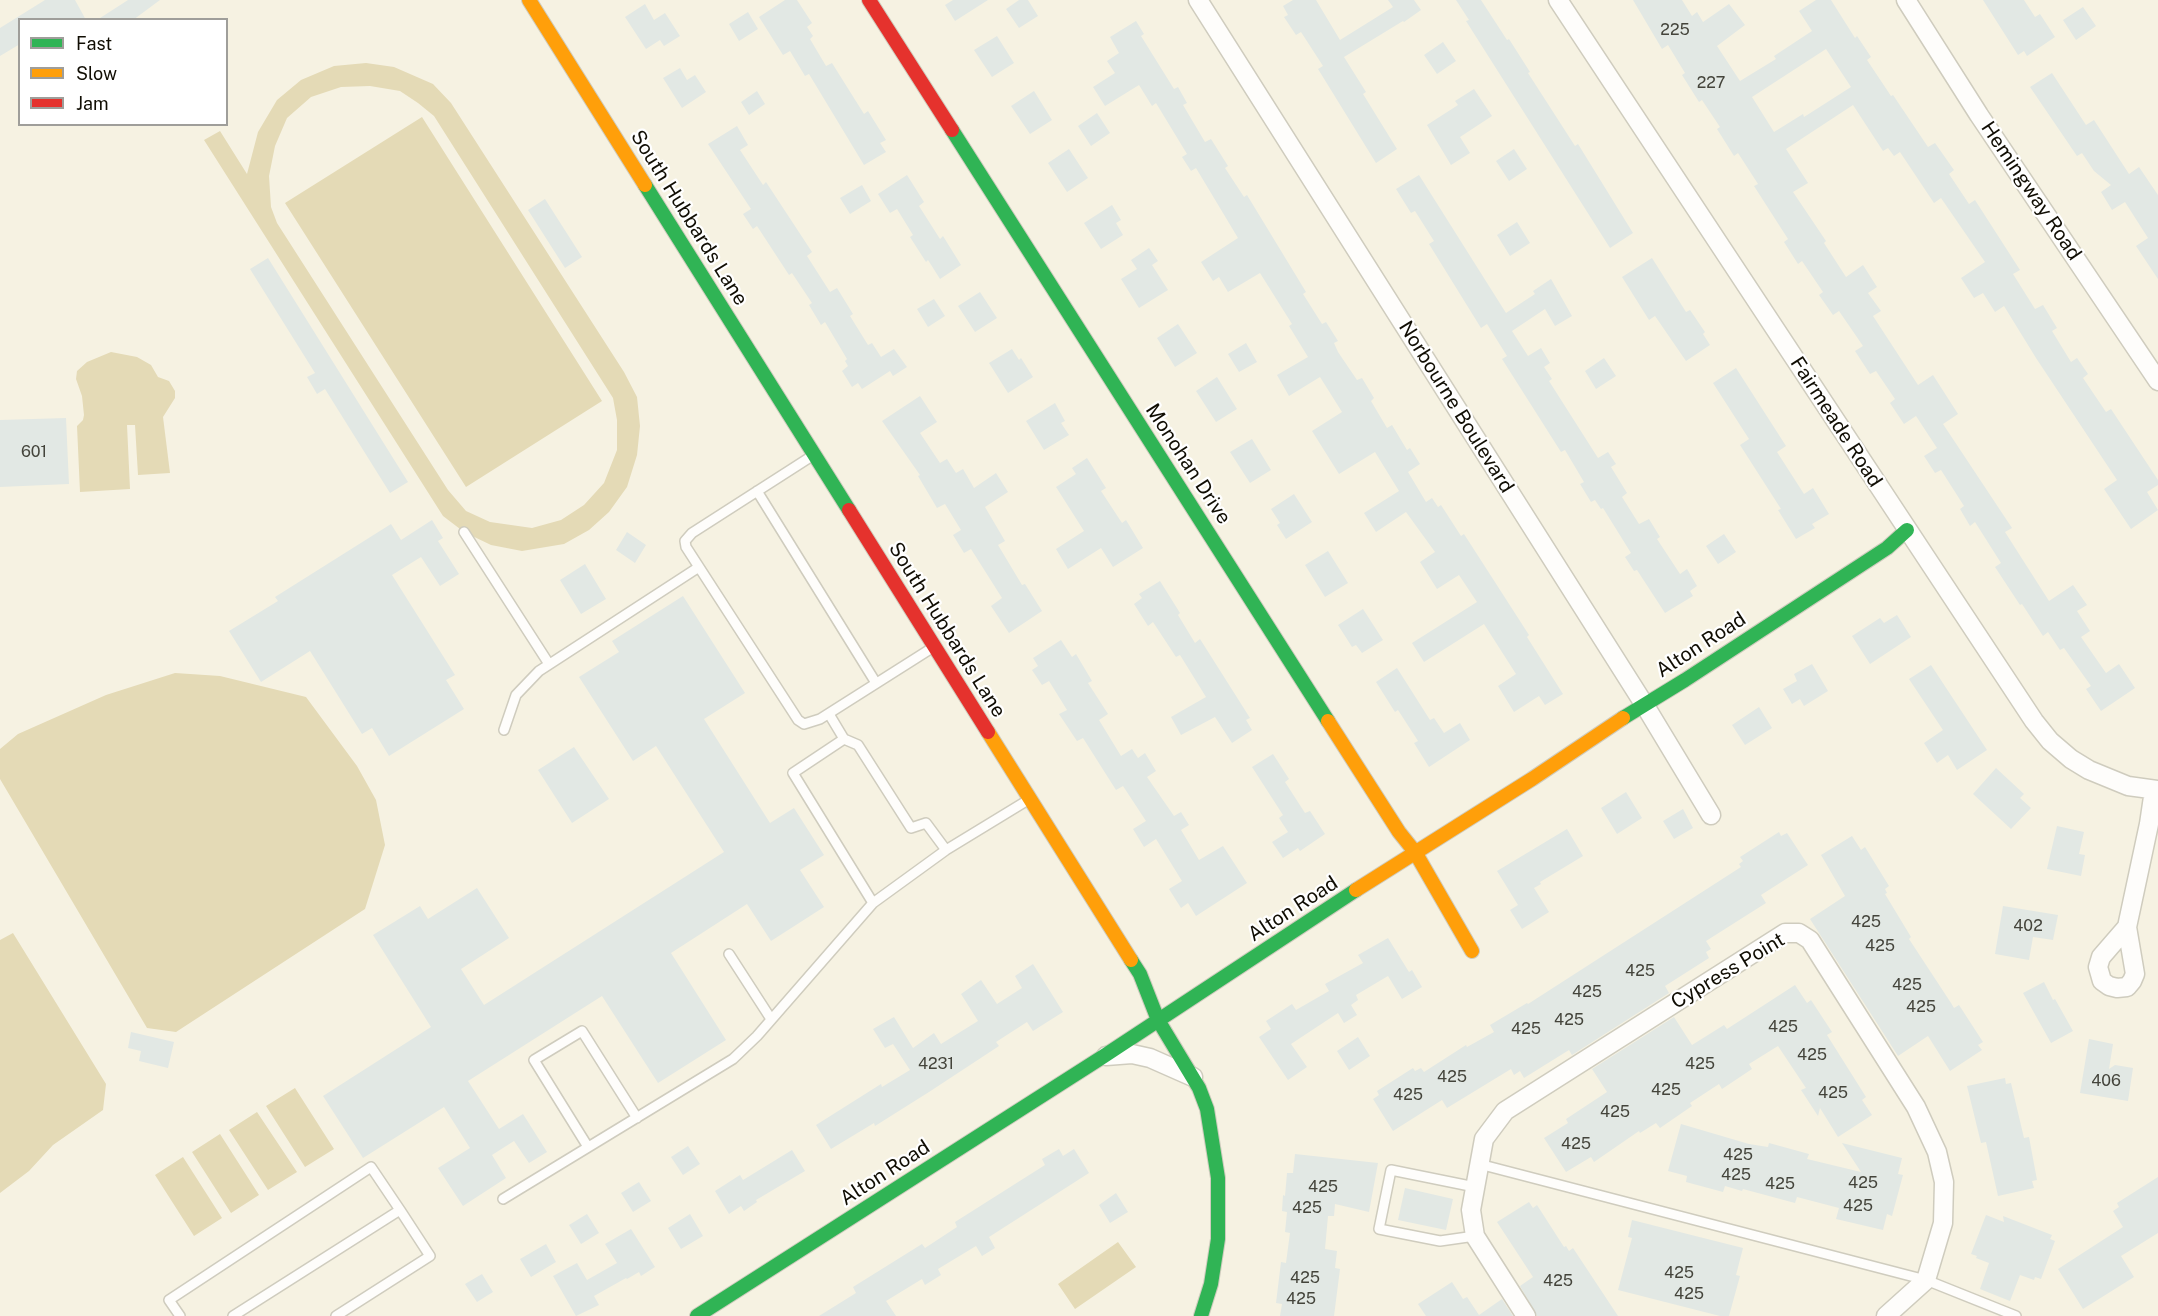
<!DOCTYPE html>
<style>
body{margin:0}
#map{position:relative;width:2158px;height:1316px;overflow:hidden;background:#f6f2e2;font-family:"Public Sans",sans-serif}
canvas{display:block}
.legend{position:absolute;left:18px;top:18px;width:210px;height:108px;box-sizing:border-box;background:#fff;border:2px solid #9f9e9a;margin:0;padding:8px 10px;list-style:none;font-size:18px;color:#100d03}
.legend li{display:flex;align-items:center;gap:12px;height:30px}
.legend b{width:30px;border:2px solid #9f9e9a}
</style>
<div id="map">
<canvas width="2158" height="1316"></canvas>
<ul class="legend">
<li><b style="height:8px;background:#30b455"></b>Fast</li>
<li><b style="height:8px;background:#ff9f0a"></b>Slow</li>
<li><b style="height:8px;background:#e5322d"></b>Jam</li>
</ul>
</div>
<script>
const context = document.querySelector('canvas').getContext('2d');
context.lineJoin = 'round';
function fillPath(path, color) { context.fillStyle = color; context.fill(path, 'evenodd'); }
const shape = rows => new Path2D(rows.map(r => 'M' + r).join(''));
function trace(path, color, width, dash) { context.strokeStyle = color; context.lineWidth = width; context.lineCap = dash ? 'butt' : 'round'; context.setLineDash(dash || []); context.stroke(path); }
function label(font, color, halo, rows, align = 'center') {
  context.font = font + ' "Public Sans",sans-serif'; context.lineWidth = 4.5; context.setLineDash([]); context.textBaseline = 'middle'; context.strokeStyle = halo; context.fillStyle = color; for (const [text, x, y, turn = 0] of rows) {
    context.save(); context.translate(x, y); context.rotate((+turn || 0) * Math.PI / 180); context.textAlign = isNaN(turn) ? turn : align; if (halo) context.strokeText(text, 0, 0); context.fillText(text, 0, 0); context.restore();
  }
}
fillPath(shape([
 [366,63,394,67,433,84,451,103,624,372,637,397,640,426,637,455,627,487,609,512,589,530,564,544,522,551,491,545,464,532,443,516,204,140,220,131,247,174,258,132,277,100,301,80,334,66],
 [370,86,400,91,418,103,434,116,613,398,617,420,617,450,604,483,584,505,561,520,532,528,490,522,466,511,448,490,277,223,271,207,269,176,275,146,287,118,311,97,341,87],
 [422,117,602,401,466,487,285,203],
 [111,352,137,357,151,365,158,377,169,381,175,391,175,398,163,417,170,473,138,475,135,425,127,425,130,489,80,492,77,426,83,420,84,415,82,396,76,379,77,371,87,362],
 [175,673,220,676,306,697,357,766,376,800,385,845,365,909,176,1032,147,1028,0,779,0,749,18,734,106,695],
 [13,933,106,1084,103,1110,53,1145,29,1171,0,1193,0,940],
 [295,1088,334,1149,305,1167,266,1106],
 [257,1112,297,1172,268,1190,229,1130],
 [220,1134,259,1195,231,1213,192,1152],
 [183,1157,222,1218,194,1236,155,1175],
 [1118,1242,1136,1267,1075,1309,1058,1284]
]), '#e4dab6');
fillPath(shape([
 [45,0,75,0,86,20,20,20,20,44,0,56,0,28],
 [128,0,160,0,133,20,97,20],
 [785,0,797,0,812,23,807,27,813,36,810,39,826,66,832,63,864,114,868,111,886,140,880,143,886,152,864,165,809,74,805,76,790,51,783,55,759,17],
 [953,0,988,0,955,21,945,5],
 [1019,0,1028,0,1038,16,1019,28,1006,9],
 [1293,0,1316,0,1340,40,1393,7,1388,0,1414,0,1421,10,1404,22,1403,21,1344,57,1366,92,1363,94,1397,149,1376,163,1318,69,1323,66,1301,32,1296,35,1284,17,1288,15,1283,6],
 [1456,0,1481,0,1507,40,1509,39,1530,72,1528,73,1575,146,1578,144,1633,233,1610,248,1466,21,1469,20],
 [1633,0,1682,0,1692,16,1697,12,1703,22,1729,4,1745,25,1717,46,1740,81,1776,59,1774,56,1812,31,1799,11,1816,0,1831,0,1855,38,1857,36,1871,57,1867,60,1891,96,1893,95,1928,147,1935,143,1954,170,1949,174,1969,204,1975,200,2020,270,2013,274,2035,309,2043,305,2057,328,2052,331,2071,362,2077,358,2088,374,2083,378,2106,412,2111,409,2158,480,2158,485,2147,492,2158,510,2131,529,2104,489,2117,480,2036,358,2004,306,1995,312,1983,293,1974,298,1961,278,1985,262,1941,198,1934,203,1900,152,1894,156,1888,148,1883,151,1853,105,1786,149,1808,183,1793,192,1826,241,1824,243,1846,277,1863,265,1877,287,1868,293,1881,311,1873,316,1918,385,1933,375,1958,414,1943,424,2012,528,2005,532,2049,601,2073,585,2087,605,2077,611,2090,631,2081,637,2106,673,2119,664,2135,688,2101,711,2086,689,2091,686,2064,648,2060,650,2048,632,2043,636,2022,604,2020,605,1995,567,2001,563,1975,522,1970,526,1960,509,1964,506,1941,470,1935,473,1924,456,1937,448,1916,416,1904,424,1890,403,1895,399,1876,371,1870,374,1855,351,1863,346,1839,311,1833,315,1819,295,1823,292,1802,261,1798,264,1784,242,1788,239,1754,186,1758,184,1738,153,1734,156,1717,129,1720,127,1702,100,1699,102,1682,75,1685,73,1668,45,1662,49],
 [1826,49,1851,87,1804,117,1803,114,1774,132,1752,97],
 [1983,0,2024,0,2035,17,2040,14,2055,37,2027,56,2024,51,2018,55],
 [645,4,654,20,665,13,680,36,664,46,660,40,646,49,625,17],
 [2083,7,2096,26,2076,40,2063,20],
 [748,12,758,29,739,41,729,24],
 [1136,21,1144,34,1141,36,1174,89,1178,87,1187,103,1183,105,1205,142,1211,139,1228,166,1225,168,1244,197,1247,195,1306,292,1303,294,1322,324,1326,322,1338,341,1334,343,1338,352,1357,380,1362,378,1374,398,1371,401,1387,428,1392,425,1407,450,1410,448,1420,464,1408,472,1426,502,1432,498,1438,507,1441,505,1461,536,1464,534,1529,635,1527,637,1563,694,1545,705,1539,696,1514,712,1498,686,1516,674,1484,624,1424,662,1412,643,1477,602,1459,575,1437,589,1420,562,1435,552,1406,512,1376,532,1364,513,1399,491,1375,452,1339,474,1312,431,1342,412,1320,377,1289,396,1277,375,1308,357,1289,326,1292,324,1260,273,1228,292,1219,277,1213,281,1201,262,1238,238,1196,168,1191,171,1182,157,1187,154,1156,103,1152,106,1139,85,1105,106,1093,87,1115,73,1107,61,1119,53,1110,37],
 [997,36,1014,63,992,77,974,50],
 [1443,42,1456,61,1437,74,1424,55],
 [680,68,687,80,695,75,706,92,682,108,663,78],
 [2052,73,2086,125,2094,120,2129,174,2139,167,2158,195,2158,279,2136,246,2148,238,2125,202,2112,210,2101,192,2111,185,2094,171,2082,153,2077,156,2030,87],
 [1474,89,1492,116,1460,137,1470,153,1451,165,1427,125,1458,105,1455,101],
 [757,91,765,104,749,115,741,102],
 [1034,91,1052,120,1030,134,1011,106],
 [1097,113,1110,133,1091,146,1078,126],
 [737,126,748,145,740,150,763,185,766,182,812,252,807,256,830,292,837,288,853,314,850,316,868,345,872,343,881,357,894,349,907,367,893,376,890,371,862,389,858,383,852,387,842,371,848,366,845,361,847,359,825,322,821,325,809,305,812,303,792,273,789,275,757,226,753,229,743,214,751,209,708,144],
 [1069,149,1088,178,1067,192,1048,163],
 [1514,149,1527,169,1509,181,1496,161],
 [907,175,924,202,919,206,940,239,943,236,961,265,940,279,928,260,926,262,910,237,913,235,897,209,890,213,878,194],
 [1419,175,1506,313,1535,294,1533,291,1551,279,1572,316,1555,326,1545,309,1512,331,1528,356,1541,348,1550,363,1544,367,1552,379,1549,381,1598,458,1608,452,1616,464,1611,467,1627,493,1622,497,1639,524,1649,519,1660,537,1657,539,1680,574,1687,569,1697,586,1690,591,1693,596,1665,613,1637,570,1634,571,1625,557,1631,553,1603,508,1601,509,1595,500,1591,502,1580,484,1584,482,1565,450,1561,452,1502,359,1507,356,1487,324,1481,328,1429,244,1434,241,1415,211,1411,213,1396,189],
 [862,185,871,201,850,214,840,198],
 [545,199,582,257,565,268,528,210],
 [1112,205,1121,220,1116,223,1123,235,1101,249,1084,223],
 [1517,222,1530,243,1510,256,1497,235],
 [1149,248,1158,261,1152,265,1168,290,1139,308,1121,279,1137,269,1131,260],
 [268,258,408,482,390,493,325,389,317,394,307,377,315,373,250,269],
 [1652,258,1686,312,1690,310,1705,332,1703,334,1710,345,1686,361,1655,316,1649,320,1622,277],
 [980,292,997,318,975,332,958,306],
 [934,299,945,316,928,327,917,309],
 [1178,324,1197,353,1175,367,1157,338],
 [1246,343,1257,362,1239,372,1228,354],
 [1012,349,1019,360,1021,358,1033,377,1008,393,989,363],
 [1604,358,1616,376,1596,389,1585,371],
 [1736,368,1786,446,1777,452,1804,494,1813,488,1829,514,1812,524,1815,528,1796,539,1778,510,1781,509,1740,445,1749,439,1713,383],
 [1217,377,1237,409,1216,422,1196,391],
 [920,396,937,422,920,433,940,463,947,459,956,473,963,469,974,488,996,473,1008,492,985,507,1005,541,998,545,1022,585,1025,584,1042,611,1009,633,991,606,1002,598,971,549,964,553,953,535,961,530,945,504,937,508,918,476,920,475,882,421],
 [1055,403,1065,421,1061,423,1069,435,1044,450,1026,421],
 [66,418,69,484,0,487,0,420],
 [1252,439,1271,470,1250,483,1230,452],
 [1087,458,1106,488,1101,491,1122,523,1126,520,1143,548,1113,567,1101,548,1068,569,1056,549,1084,531,1056,487,1076,474,1072,468],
 [1294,494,1312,522,1286,539,1277,525,1280,523,1271,509],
 [432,520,443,538,438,541,459,574,440,586,421,557,392,575,455,675,446,680,464,709,389,756,372,728,362,734,310,651,261,682,229,631,278,601,275,597,391,524,401,540],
 [627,532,646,545,635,563,616,550],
 [1724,534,1736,552,1718,564,1706,546],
 [1328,551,1348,583,1325,597,1305,565],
 [585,564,606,599,581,614,560,580],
 [1160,581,1180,613,1178,615,1195,643,1200,639,1250,718,1246,720,1252,730,1232,743,1215,717,1181,735,1171,717,1206,697,1180,655,1176,657,1153,622,1148,626,1134,604,1142,598,1139,594],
 [683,596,745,693,704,719,770,823,794,808,824,855,800,870,824,907,771,941,747,904,671,953,726,1040,658,1083,602,996,468,1081,499,1129,523,1114,547,1152,529,1163,514,1141,492,1155,506,1178,463,1206,438,1168,470,1148,444,1107,363,1158,323,1096,431,1027,373,935,420,906,428,919,477,888,509,938,461,969,484,1005,724,852,656,746,633,761,579,677,619,652,612,641],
 [1363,609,1383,640,1362,653,1356,645,1352,647,1338,625],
 [1897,615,1911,637,1870,664,1852,636,1880,618,1884,623],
 [1061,640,1072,657,1076,654,1092,681,1088,683,1108,714,1099,720,1121,756,1132,749,1138,758,1145,753,1156,771,1147,777,1174,816,1181,812,1189,825,1181,830,1199,860,1223,846,1247,883,1196,916,1188,903,1181,908,1169,889,1182,881,1156,839,1144,847,1133,829,1146,821,1123,786,1116,790,1083,738,1077,741,1059,714,1067,710,1049,681,1042,685,1032,670,1038,666,1033,658],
 [1812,664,1828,691,1804,706,1800,699,1792,704,1783,689,1797,681,1794,674],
 [1931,665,1987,750,1957,770,1948,755,1937,763,1924,743,1943,730,1909,679],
 [1397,668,1430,720,1434,718,1444,733,1460,723,1470,740,1429,767,1414,743,1418,741,1398,710,1395,712,1376,682],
 [1759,707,1772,728,1745,745,1732,725],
 [574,747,609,799,572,823,538,770],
 [1273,754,1289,779,1285,782,1305,813,1310,811,1325,834,1300,851,1298,848,1283,858,1272,842,1288,832,1279,818,1283,815,1252,767],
 [1996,768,2024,794,2020,798,2031,808,2011,829,1973,794],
 [1626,792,1642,818,1617,834,1601,808],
 [1683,809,1693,828,1674,839,1663,821],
 [2057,826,2084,832,2079,854,2085,855,2081,876,2047,869],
 [1567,829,1583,856,1540,882,1541,884,1534,888,1549,912,1522,929,1510,910,1518,905,1497,871],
 [1779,832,1781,836,1787,833,1808,865,1761,895,1766,903,1706,941,1711,949,1706,952,1709,958,1665,986,1669,993,1572,1055,1569,1050,1524,1078,1520,1071,1514,1075,1511,1069,1447,1108,1442,1100,1393,1131,1373,1099,1379,1095,1377,1091,1413,1068,1415,1071,1421,1068,1424,1072,1466,1045,1467,1047,1494,1032,1490,1025,1527,1003,1528,1004,1741,867,1739,864,1743,861,1740,857],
 [1852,836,1861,850,1865,847,1889,886,1885,889,1887,893,1885,894,1911,937,1909,939,1951,1003,1954,1008,1959,1005,1983,1042,1978,1045,1982,1050,1950,1071,1928,1036,1898,1056,1810,919,1845,896,1821,855],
 [2003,906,2058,915,2053,940,2033,937,2029,960,1995,954],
 [1388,938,1409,972,1412,970,1422,987,1402,999,1388,976,1356,995,1358,1000,1351,1005,1357,1015,1344,1023,1338,1013,1291,1044,1307,1067,1288,1080,1259,1037,1271,1029,1266,1021,1292,1004,1296,1010,1329,991,1325,984,1363,963,1358,955],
 [1033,964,1063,1012,1033,1031,1027,1022,996,1042,999,1046,929,1092,875,1126,874,1123,831,1149,816,1125,881,1084,882,1087,910,1070,893,1044,885,1048,873,1029,894,1017,913,1048,934,1033,941,1044,978,1021,961,994,981,980,997,1004,1022,988,1015,976],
 [2044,982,2053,1000,2055,999,2073,1031,2051,1043,2023,993],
 [1795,985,1807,1003,1811,1000,1832,1032,1827,1035,1866,1097,1862,1100,1872,1115,1838,1137,1820,1108,1818,1116,1801,1090,1806,1088,1778,1046,1749,1064,1752,1069,1722,1089,1719,1084,1690,1103,1692,1106,1660,1128,1656,1123,1640,1133,1639,1131,1594,1162,1591,1157,1566,1172,1544,1138,1568,1123,1566,1119,1607,1092,1592,1069,1674,1017,1692,1045,1724,1025,1727,1029],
 [131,1032,174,1042,168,1068,139,1061,141,1051,128,1048],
 [1358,1037,1370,1056,1349,1070,1337,1051],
 [2089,1039,2113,1044,2109,1069,2115,1065,2133,1068,2128,1101,2080,1093],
 [2005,1078,2006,1084,2011,1083,2024,1138,2029,1137,2037,1180,2032,1181,2034,1188,1998,1196,1986,1142,1981,1143,1967,1086],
 [1681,1124,1749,1144,1768,1147,1769,1143,1809,1154,1807,1159,1861,1172,1842,1143,1902,1158,1898,1174,1903,1175,1892,1216,1887,1214,1883,1230,1836,1219,1839,1208,1797,1197,1795,1203,1743,1189,1742,1191,1725,1186,1723,1192,1686,1182,1687,1176,1668,1171],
 [688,1146,700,1164,683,1175,671,1157],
 [1059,1149,1063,1156,1074,1149,1089,1173,989,1237,995,1248,982,1256,976,1246,938,1269,941,1275,925,1285,922,1279,886,1301,896,1316,819,1316,856,1293,853,1287,922,1244,925,1248,957,1227,955,1222,1045,1165,1042,1159],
 [792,1150,805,1171,756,1200,757,1202,744,1211,741,1206,729,1214,715,1191,740,1175,743,1180],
 [1295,1154,1378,1163,1369,1212,1335,1204,1334,1216,1328,1216,1325,1249,1337,1251,1335,1268,1340,1269,1334,1316,1280,1316,1282,1304,1276,1303,1281,1262,1286,1263,1290,1233,1285,1232,1287,1212,1282,1211,1283,1195,1285,1196,1287,1173,1293,1173],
 [2158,1177,2158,1233,2121,1256,2134,1277,2083,1309,2058,1269,2123,1227,2113,1211,2119,1207,2117,1203],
 [639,1182,651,1201,633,1212,621,1193],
 [1405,1188,1453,1199,1446,1230,1398,1220],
 [1116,1193,1128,1212,1110,1223,1099,1205],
 [1529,1202,1533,1208,1537,1205,1564,1247,1566,1246,1569,1251,1573,1248,1618,1316,1537,1316,1520,1286,1533,1277,1497,1222],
 [587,1214,599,1233,581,1244,569,1225],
 [690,1214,703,1236,681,1249,668,1228],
 [1986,1215,2004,1222,2003,1216,2052,1235,2050,1239,2055,1241,2041,1279,2035,1277,2034,1280,2020,1275,2010,1301,1980,1289,1989,1263,1976,1258,1977,1256,1971,1254],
 [1632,1220,1743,1248,1736,1275,1740,1276,1729,1316,1720,1316,1618,1290,1632,1238,1628,1237],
 [631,1229,655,1267,641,1276,639,1272,627,1279,626,1278,594,1296,599,1305,576,1316,553,1276,577,1263,587,1280,617,1263,605,1244],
 [546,1244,556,1262,531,1277,520,1259],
 [482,1274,493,1292,477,1302,465,1284],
 [1452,1282,1463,1299,1467,1297,1479,1315,1502,1299,1513,1316,1426,1316,1418,1304]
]), '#e2e8e4');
const lane = shape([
 [812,456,692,533,685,541,686,547,798,720,804,724,820,719,932,648],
 [757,491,876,683],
 [464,532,549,664],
 [829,714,844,739],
 [504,730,516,695,539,671,699,567],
 [873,903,793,773,844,739,858,745,911,828,926,823,946,850],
 [729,954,771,1019],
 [588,1147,534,1060,582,1031,637,1118],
 [1479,1164,1926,1280,2016,1316],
 [1475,1187,1391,1170,1379,1229,1440,1241,1475,1236],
 [503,1199,733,1059,757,1036,873,903,946,850,1028,800],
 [180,1316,169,1300,371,1167,400,1210],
 [233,1316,400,1210,430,1256,336,1316]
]);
const street = shape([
 [1198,0,1644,704,1711,815],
 [1558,0,2034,721,2050,741,2071,759,2089,770,2128,786,2158,790],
 [1906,0,1979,115,2158,381],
 [2127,927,2101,957,2098,967,2102,981,2109,986,2117,988,2127,987,2132,981,2135,974,2127,927,2149,824,2154,790],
 [1106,1056,1132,1054,1150,1058,1193,1077],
 [1526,1316,1475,1236,1471,1210,1484,1139,1505,1111,1785,933,1799,933,1810,940,1916,1107,1937,1152,1944,1182,1943,1223,1926,1280,1886,1316]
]);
const fast = shape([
 [952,130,1328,721],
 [645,185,849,510],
 [1623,718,1685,680,1887,548,1907,530],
 [1131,960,1140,974,1158,1020,1199,1088,1207,1109,1218,1178,1218,1239,1211,1284,1201,1316],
 [697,1316,1104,1056,1356,890]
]);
const slow = shape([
 [529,0,645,185],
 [1328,721,1399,832,1415,852,1472,951],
 [988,732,1131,960],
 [1356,890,1532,779,1623,718]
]);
const jam = shape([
 [869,0,952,130],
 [849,510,988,732]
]);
trace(lane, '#cfccbe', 12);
trace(street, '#cfccbe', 21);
trace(fast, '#cfccbe', 16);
trace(slow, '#cfccbe', 16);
trace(jam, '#cfccbe', 16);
trace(lane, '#fefdfb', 9);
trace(street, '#fefdfb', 18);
trace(fast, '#30b455', 14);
trace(slow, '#ff9f0a', 14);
trace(jam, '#e5322d', 14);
label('16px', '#44443b', null, [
 ["225",1675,30],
 ["227",1711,83],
 ["601",34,452],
 ["425",1866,922],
 ["402",2028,926],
 ["425",1880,946],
 ["425",1640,971],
 ["425",1907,985],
 ["425",1587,992],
 ["425",1921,1007],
 ["425",1569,1020],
 ["425",1783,1027],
 ["425",1526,1029],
 ["425",1812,1055],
 ["4231",936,1064],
 ["425",1700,1064],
 ["425",1452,1077],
 ["406",2106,1081],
 ["425",1666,1090],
 ["425",1833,1093],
 ["425",1408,1095],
 ["425",1615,1112],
 ["425",1576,1144],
 ["425",1738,1155],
 ["425",1736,1175],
 ["425",1863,1183],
 ["425",1780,1184],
 ["425",1323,1187],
 ["425",1858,1206],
 ["425",1307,1208],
 ["425",1679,1273],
 ["425",1305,1278],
 ["425",1558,1281],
 ["425",1689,1294],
 ["425",1301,1299]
]);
label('20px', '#100d03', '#fff', [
 ["Hemingway Road",2031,191,56],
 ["South Hubbards Lane",689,218,58],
 ["Norbourne Boulevard",1456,407,58],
 ["Fairmeade Road",1836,422,57],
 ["Monohan Drive",1188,464,57],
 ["South Hubbards Lane",947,630,58],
 ["Alton Road",1701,645,-33],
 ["Alton Road",1293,909,-33],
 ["Cypress Point",1728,971,-31],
 ["Alton Road",885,1173,-33]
]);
</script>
